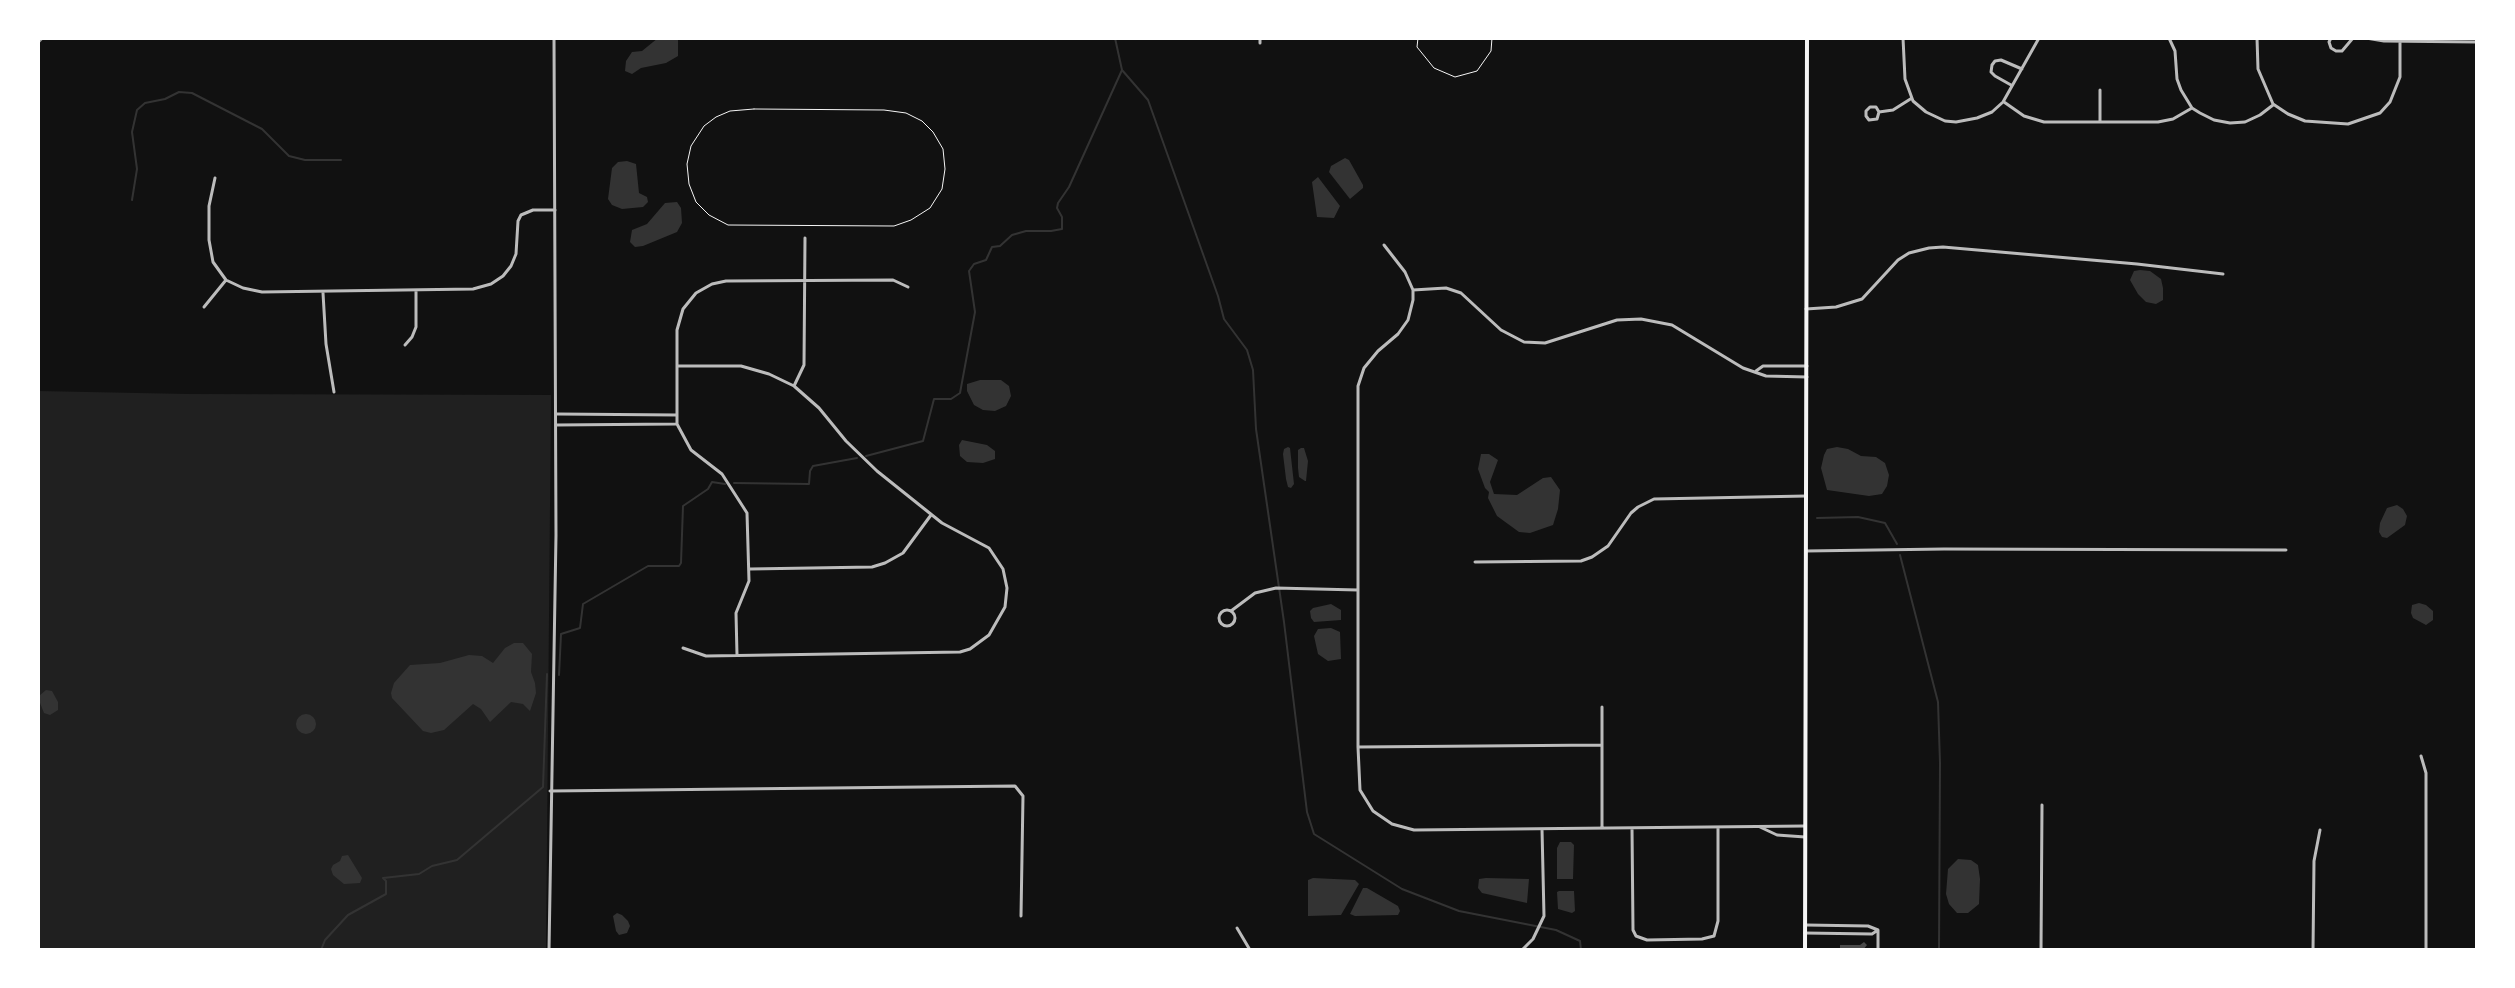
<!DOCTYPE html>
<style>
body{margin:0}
#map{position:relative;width:2515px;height:988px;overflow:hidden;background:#111;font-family:"Nunito Sans",sans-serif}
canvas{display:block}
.frame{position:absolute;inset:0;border:40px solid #fff;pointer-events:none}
</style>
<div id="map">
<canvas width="2515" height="988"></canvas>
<div class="frame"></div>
</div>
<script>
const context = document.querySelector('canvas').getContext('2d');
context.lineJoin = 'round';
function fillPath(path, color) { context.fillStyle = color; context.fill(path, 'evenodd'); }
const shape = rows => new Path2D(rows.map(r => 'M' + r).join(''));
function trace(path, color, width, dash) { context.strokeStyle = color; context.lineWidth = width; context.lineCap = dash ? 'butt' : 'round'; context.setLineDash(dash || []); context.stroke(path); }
fillPath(shape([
 [38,391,188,394,551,395,546,950,38,950]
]), '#202020');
fillPath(shape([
 [658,38,678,38,678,56,666,63,641,68,632,74,625,71,626,61,632,52,642,51],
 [1345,158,1349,160,1363,185,1363,188,1350,199,1329,172,1331,166],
 [627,161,636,164,639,193,647,197,648,202,643,207,622,209,612,205,608,199,612,168,618,162],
 [1318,177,1340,206,1334,218,1317,217,1312,182],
 [677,202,681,208,682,223,677,232,643,246,635,247,630,242,632,230,647,224,665,203],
 [2140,270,2150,271,2161,279,2163,288,2163,300,2156,304,2146,302,2138,294,2130,280,2134,271],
 [980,380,1001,380,1009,386,1011,396,1006,406,995,411,983,410,974,405,967,391,967,384],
 [962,440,987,445,995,451,995,459,983,463,967,462,960,456,959,445],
 [1288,447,1290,448,1294,484,1291,488,1288,487,1286,479,1283,454,1284,449],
 [1837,447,1848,449,1861,456,1876,457,1885,463,1889,475,1887,486,1882,494,1869,496,1827,490,1821,468,1824,455,1827,449],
 [1301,448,1304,448,1308,461,1306,481,1305,481,1299,477,1298,468,1298,450],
 [1481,454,1489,454,1498,460,1490,482,1494,494,1517,495,1543,478,1551,477,1560,490,1558,509,1553,525,1530,533,1519,532,1497,516,1488,498,1489,492,1485,488,1478,469],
 [2397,505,2403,509,2407,516,2405,525,2387,538,2382,537,2379,532,2380,523,2387,508],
 [2419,603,2426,605,2433,611,2433,620,2426,625,2413,618,2411,613,2412,605],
 [1331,604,1341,610,1341,620,1314,622,1311,618,1310,611,1313,608],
 [1318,629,1331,628,1340,632,1341,659,1328,661,1318,654,1314,636],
 [514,643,523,643,532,654,531,672,535,683,536,693,530,711,523,704,511,702,490,722,481,709,473,704,444,730,431,733,423,731,392,698,391,693,394,683,410,665,440,663,469,655,482,656,493,663,505,648],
 [46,690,52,691,58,702,58,710,50,715,44,713,40,703,39,696],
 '296 724a10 10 0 1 1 20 0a10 10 0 1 1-20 0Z',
 [1560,842,1571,842,1574,845,1573,879,1557,879,1557,848],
 [348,855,362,878,360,883,344,884,333,875,331,869,333,865,340,861,342,856],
 [1958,859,1971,860,1978,865,1980,879,1979,904,1968,913,1957,913,1949,904,1946,894,1948,869],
 [1313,878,1355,880,1359,884,1341,915,1308,916,1308,880],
 [1486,878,1529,879,1527,903,1482,893,1478,888,1479,879],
 [1363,888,1367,888,1398,906,1400,911,1398,915,1355,916,1350,914],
 [1559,891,1574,891,1575,911,1572,913,1558,909,1557,892],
 [617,913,622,915,628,921,630,926,627,933,619,935,616,931,613,916]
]), '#333');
trace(shape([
 [1115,38,1122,70,1148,100,1218,296,1224,319,1247,350,1253,370,1256,429,1284,622,1307,812,1314,834,1402,889,1459,911,1556,930,1580,941,1581,950],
 [132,200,137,169,132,132,137,110,145,103,165,99,179,92,192,93,262,129,289,156,305,160,341,160],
 [866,456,923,441,934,399,951,399,960,393,975,312,969,271,974,264,986,260,992,247,1000,246,1012,235,1026,231,1051,231,1062,229,1062,217,1057,208,1058,203,1069,187,1122,70],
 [734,483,809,484,810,471,813,466,857,458],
 [1817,518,1858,517,1885,523,1897,544],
 [1900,555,1938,702,1940,763,1939,950],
 [559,675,561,634,580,628,583,604,648,566,679,566,681,563,683,506,708,489,712,482,725,484],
 [321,950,325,940,348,915,386,894,386,881,383,878,419,874,432,866,457,860,543,787,547,674]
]), '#333', 2);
fillPath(shape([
 [1864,942,1867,945,1863,950,1840,950,1840,945,1860,945]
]), '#4a4a4a');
trace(shape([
 [1418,38,1417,47,1434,68,1455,77,1477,71,1491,51,1492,38],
 [754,109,884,110,906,113,922,121,933,132,943,149,945,169,942,189,930,208,911,220,894,226,728,225,709,215,696,202,689,184,687,164,691,146,704,126,716,117,730,111,754,109]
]), '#f5f5f5', 1);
trace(shape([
 [1903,38,1905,79,1913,101,1926,112,1945,121,1956,122,1977,118,1992,112,2003,102,2039,38],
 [2169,38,2175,51,2177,79,2181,90,2192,108,2200,113,2214,120,2230,123,2245,122,2260,115,2273,105],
 [2257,38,2258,69,2273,104,2288,114,2305,121,2348,124,2380,113,2390,102,2400,77,2400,38],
 [2331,38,2329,42,2331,48,2336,51,2342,51,2353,38],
 [2366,38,2384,41,2477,42],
 [1260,43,1260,38],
 [2011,85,1995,76,1991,72,1992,65,1995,61,2001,60,2022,69],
 [2004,102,2024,116,2044,122,2158,122,2173,119,2192,108],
 [1879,112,1877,119,1869,120,1866,116,1866,111,1870,107,1876,107,1879,112,1893,110,1912,98],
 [2100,122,2100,90],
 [215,178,209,206,209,240,213,262,226,280,243,288,262,292,473,289,491,284,503,276,511,266,516,254,518,221,521,215,533,210,555,210],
 [1384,245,1405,272,1413,290,1413,300,1408,320,1398,334,1378,351,1364,368,1358,386,1358,747,1360,790,1373,811,1392,824,1414,830,1805,826],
 [1413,290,1446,288,1461,293,1501,330,1524,342,1545,343,1617,320,1641,319,1672,325,1743,368,1766,376,1807,377],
 [323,293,326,344,334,392],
 [204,307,226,280],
 [1806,309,1836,307,1862,299,1898,260,1909,253,1929,248,1943,247,2137,264,2223,274],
 [405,345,412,337,416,327,416,291],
 [677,366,741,366,769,374,794,386,819,408,846,441,877,471,942,523,989,548,1003,569,1007,588,1005,607,989,635,970,649,960,652,706,656,683,648],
 [1756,371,1763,366,1807,366],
 [794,386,804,365,805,238],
 [557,414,677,415],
 [556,425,676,424],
 [1806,551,1944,549,2286,550],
 [1475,562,1581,561,1592,557,1608,546,1631,513,1638,507,1654,499,1806,496],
 [750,569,872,567,885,563,903,553,931,515],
 '1219 618a8 8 0 1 1 16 0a8 8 0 1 1-16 0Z',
 [1231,611,1255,593,1276,588,1358,590],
 [737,655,736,613,749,581,747,513,722,474,691,450,677,424,677,330,683,309,696,293,712,284,726,281,893,280,908,287],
 [1358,747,1602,745],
 [2421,756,2426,773,2426,950],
 [550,791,1015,786,1023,796,1021,916],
 [1760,827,1777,835,1805,837],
 [1602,828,1602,707],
 [1632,828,1633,930,1636,936,1647,940,1702,939,1714,936,1718,921,1718,827],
 [2477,901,2477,912],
 [1237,928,1250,950],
 [1805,933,1872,934,1878,930,1868,926,1806,925],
 [1522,950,1533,939,1544,916,1542,829],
 [1878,950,1878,930],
 [2041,950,2042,805],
 [2313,950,2314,861,2320,830]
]), '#bcbcbc', 3);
trace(shape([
 [549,950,556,535,554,38]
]), '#bcbcbc', 3);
trace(shape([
 [1805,950,1807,38]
]), '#f5f5f5', 4);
trace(shape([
 [38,43,43,38]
]), '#9a9a9a', 2);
</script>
